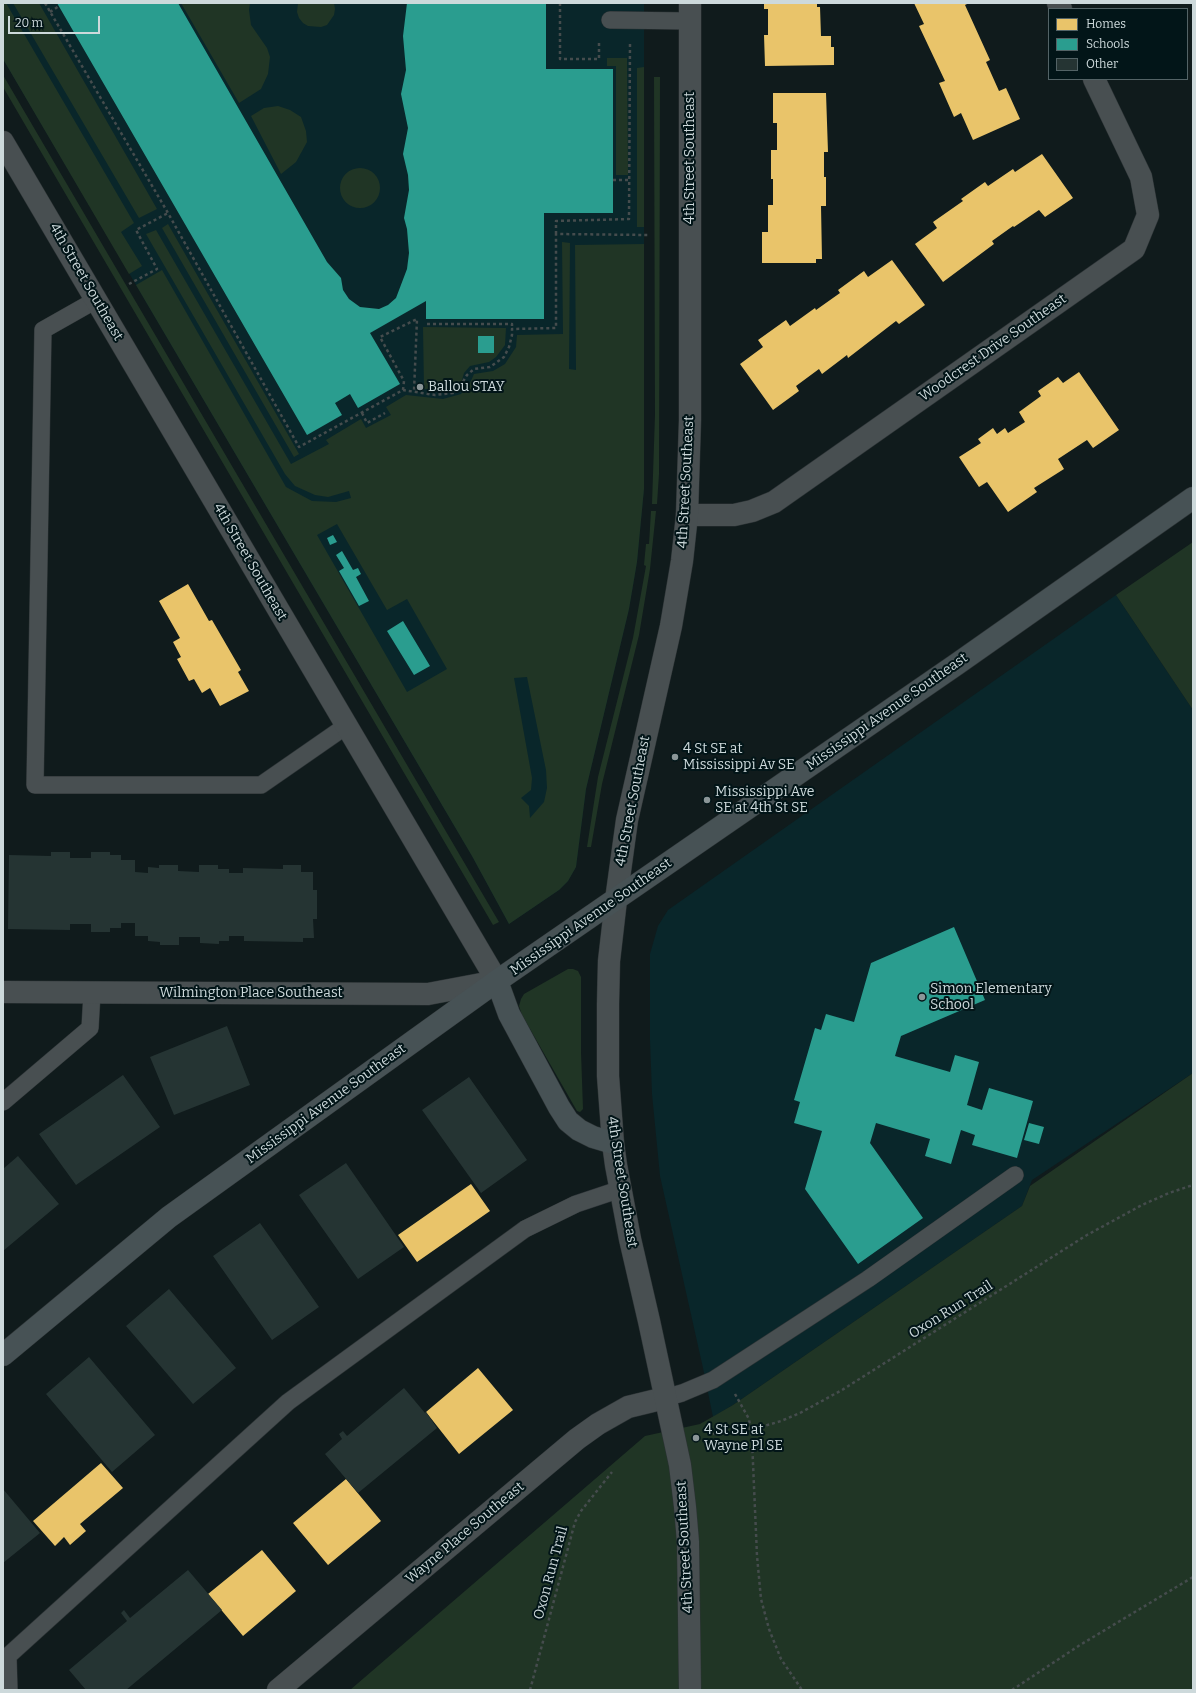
<!DOCTYPE html>
<style>
body{margin:0}
#map{position:relative;width:1196px;height:1693px;overflow:hidden;background:#101b1c;font-family:Bitter,serif}
canvas{display:block}
.frame{position:absolute;inset:0;border:4px solid #cdd9db;pointer-events:none}
.legend{position:absolute;left:1048px;top:8px;width:140px;height:72px;box-sizing:border-box;background:#021518;border:1px solid #536366;margin:0;padding:5px 7px;list-style:none;font-size:12px;color:#cdd9db}
.legend li{display:flex;align-items:center;gap:8px;height:20px}
.legend b{width:20px;border:1px solid #536366}
.scale{position:absolute;left:8px;top:16px;width:92px;height:18px;box-sizing:border-box;border:2px solid #cdd9db;border-top:0;padding-left:5px;font-size:12px;line-height:14px;white-space:nowrap;color:#cdd9db;-webkit-text-stroke:3px #021518;paint-order:stroke}
</style>
<div id="map">
<canvas width="1196" height="1693"></canvas>
<div class="frame"></div>
<ul class="legend">
<li><b style="height:11px;background:#e9c46a"></b>Homes</li>
<li><b style="height:11px;background:#2a9d8f"></b>Schools</li>
<li><b style="height:11px;background:#253433"></b>Other</li>
</ul>
<div class="scale">20 m</div>
</div>
<script>
const context = document.querySelector('canvas').getContext('2d');
context.lineJoin = 'round';
function fillPath(path, color) { context.fillStyle = color; context.fill(path, 'evenodd'); }
const shape = rows => new Path2D(rows.map(r => 'M' + r).join(''));
function trace(path, color, width, dash) { context.strokeStyle = color; context.lineWidth = width; context.lineCap = dash ? 'butt' : 'round'; context.setLineDash(dash || []); context.stroke(path); }
function label(font, color, halo, rows, align = 'center') {
  context.font = font + ' Bitter,serif'; context.lineWidth = 4; context.setLineDash([]); context.textBaseline = 'middle'; context.strokeStyle = halo; context.fillStyle = color; for (const [text, x, y, turn = 0] of rows) {
    context.save(); context.translate(x, y); context.rotate((+turn || 0) * Math.PI / 180); context.textAlign = isNaN(turn) ? turn : align; if (halo) context.strokeText(text, 0, 0); context.fillText(text, 0, 0); context.restore();
  }
}
fillPath(shape([
 [3,3,644,3,644,489,637,562,629,609,586,789,576,867,568,881,559,890,509,924,472,856,3,59],
 [1116,595,1193,710,1193,1073,1032,1180,1022,1206,733,1405,713,1417,703,1368,660,1176,652,1094,650,1040,650,954,658,926,668,910]
]), '#09262a');
fillPath(shape([
 [3,3,6,3,134,223,121,232,142,266,129,274,3,59],
 [13,3,39,3,157,209,139,218],
 [181,3,250,3,249,10,251,25,267,48,270,57,268,74,261,89,239,103],
 [298,3,334,3,335,9,334,15,327,25,321,27,308,26,303,23,299,18,297,12],
 [607,58,627,58,628,175,616,175,616,66,607,66],
 [644,67,644,227,637,227,637,68],
 [3,75,499,922,493,925,3,87],
 [654,77,660,77,659,474,657,504,652,504,655,415],
 [278,106,290,110,301,117,306,131,307,142,296,162,281,174,251,116,264,108],
 '340 188a20 20 0 1 1 40 0a20 20 0 1 1-40 0Z',
 [168,224,299,454,294,457,162,228],
 [156,230,291,464,329,444,326,440,361,419,366,428,391,415,386,407,406,395,443,399,461,394,470,383,474,374,493,371,505,364,516,347,517,335,563,334,562,242,570,243,569,369,576,370,575,245,644,244,644,489,637,562,629,609,586,789,576,867,568,881,559,890,509,924,472,856,136,285,162,270,286,487,312,501,336,502,351,498,349,491,328,497,315,495,295,486,285,474,146,234],
 [337,524,387,610,407,599,447,669,407,692,317,535],
 [527,677,546,770,547,788,544,802,530,818,529,806,521,798,531,790,532,778,514,678],
 [423,327,506,328,505,345,496,357,489,362,470,366,464,373,461,384,452,388,424,389],
 [651,511,656,511,650,569,639,635,602,784,591,847,587,847,598,777,633,638,646,566,644,565,646,544,649,544],
 [1193,542,1193,710,1116,595],
 [568,969,573,969,578,971,581,977,581,1052,583,1109,580,1112,577,1111,522,1015,519,1006,521,999,524,994],
 [1193,1073,1193,1690,350,1690,645,1436,700,1424,733,1405,1022,1206,1030,1186]
]), '#203525');
fillPath(shape([
 [764,3,817,3,817,7,820,7,821,36,831,36,831,47,834,47,834,65,765,66,764,35,768,35,768,9,764,9],
 [914,3,969,3,965,5,990,60,986,62,999,91,1006,88,1020,119,973,140,961,113,954,117,939,83,945,81,919,26,924,24],
 [773,93,826,93,828,152,824,152,824,177,826,177,826,206,821,206,822,259,816,259,816,263,762,263,762,232,768,232,768,205,773,205,773,179,771,179,771,150,777,150,777,123,773,123],
 [1042,154,1073,198,1045,217,1039,210,1014,227,1013,226,992,241,994,244,943,282,915,244,937,228,933,222,963,201,961,199,985,182,988,186,1013,169,1015,172],
 [892,260,925,305,899,324,896,321,848,358,847,355,822,374,819,369,796,386,799,391,773,410,740,364,763,347,758,340,786,320,790,326,815,308,816,310,840,293,838,290,864,271,868,277],
 [1079,372,1119,430,1093,448,1087,440,1058,459,1064,469,1034,488,1037,492,1008,512,987,482,979,487,959,457,981,443,978,439,993,428,997,434,1005,428,1008,433,1025,422,1019,412,1041,396,1038,391,1058,377,1063,383],
 [188,584,209,621,212,620,241,670,238,672,249,691,220,706,210,688,202,693,194,679,189,681,177,659,181,657,173,642,180,638,159,601],
 [471,1184,490,1211,417,1262,398,1235],
 [478,1368,513,1410,459,1454,426,1412],
 [101,1463,123,1488,80,1524,86,1531,70,1545,64,1537,55,1546,33,1521],
 [346,1479,381,1521,328,1565,293,1523],
 [262,1550,296,1591,243,1636,208,1594]
]), '#e9c46a');
fillPath(shape([
 [57,3,178,3,327,262,341,278,343,290,349,299,360,307,379,309,388,305,396,298,407,269,409,253,407,229,404,218,409,190,408,175,403,154,408,128,401,94,406,70,403,36,407,3,546,3,546,69,613,69,613,213,544,213,544,319,426,319,426,301,370,333,400,384,358,408,350,394,335,403,342,415,307,435],
 [478,336,494,336,494,353,478,353],
 [333,535,337,542,330,545,327,538],
 [342,551,353,570,358,568,361,574,356,577,369,601,359,606,339,571,344,568,336,555],
 [403,621,430,666,414,675,387,631],
 [954,927,985,1000,901,1036,895,1056,950,1072,955,1055,979,1062,967,1105,982,1110,989,1088,1033,1101,1017,1158,972,1145,975,1135,961,1130,951,1164,925,1156,930,1139,876,1123,870,1143,923,1218,858,1264,805,1189,822,1131,794,1123,800,1102,794,1100,815,1028,821,1030,826,1014,854,1022,871,963],
 [1029,1123,1044,1127,1039,1144,1024,1140]
]), '#2a9d8f');
fillPath(shape([
 [51,852,70,852,70,858,91,858,91,852,110,852,110,855,121,855,121,860,135,860,135,872,148,873,148,867,159,868,159,865,178,865,178,871,199,872,199,865,218,865,218,869,229,869,229,873,243,873,243,868,283,869,283,865,301,865,301,872,313,872,313,890,317,890,317,919,313,919,314,938,303,938,303,942,244,941,244,936,229,936,229,941,219,941,219,944,200,943,200,937,179,937,179,945,160,945,160,942,148,941,148,936,135,936,135,923,121,923,121,928,110,928,110,932,91,932,91,924,70,924,70,930,8,929,9,855,51,856],
 [227,1026,250,1085,174,1115,150,1057],
 [123,1075,160,1127,76,1185,39,1134],
 [469,1077,527,1160,481,1193,422,1110],
 [18,1156,59,1204,3,1251,3,1169],
 [346,1163,404,1247,358,1279,299,1195],
 [260,1223,319,1307,272,1340,213,1256],
 [169,1289,236,1368,193,1404,126,1326],
 [89,1357,155,1435,112,1472,46,1394],
 [404,1388,425,1413,426,1412,437,1428,358,1493,325,1454,342,1439,339,1434,343,1431,347,1436],
 [3,1489,40,1533,3,1563],
 [188,1570,222,1610,126,1690,86,1690,69,1670,127,1621,121,1613,124,1610,130,1618]
]), '#253433');
const service = shape([
 [610,20,690,21],
 [96,300,43,330,35,785,261,785,346,726],
 [3,1102,90,1028,92,993],
 [665,1398,682,1393,713,1380,868,1279,1015,1175],
 [9,1690,8,1656,288,1402,525,1229,576,1204,621,1189]
]);
const minor = shape([
 [1058,3,1061,9],
 [3,142,497,981,428,994,3,992],
 [687,515,734,515,752,511,774,502,1134,249,1148,215,1141,177,1094,79],
 [278,1690,577,1439,598,1424,628,1407,665,1398]
]);
const tertiary = shape([
 [690,1690,688,1542,685,1507,680,1465,649,1321,630,1239,616,1165,613,1143,608,1076,608,1004,609,961,616,900,627,820,671,626,682,561,687,515,690,420,690,3]
]);
const secondary = shape([
 [497,981,509,1014,559,1107,568,1121,579,1130,593,1137,613,1143],
 [3,1355,169,1217,497,981,957,664,1193,498]
]);
trace(service, '#2c3335', 18);
trace(minor, '#2c3335', 23);
trace(tertiary, '#2c3335', 23);
trace(secondary, '#2c3335', 23);
trace(shape([
 [45,3,168,213,299,447,403,390,435,395,453,393,461,385,467,375,474,369,490,367,504,357,509,347,512,335,512,329,556,328,556,234,648,235],
 [560,3,560,59,599,59,599,42],
 [50,12,59,6],
 [613,180,629,180],
 [556,234,556,221,629,219,630,44],
 [129,284,157,269,136,230,168,213],
 [427,324,512,324,512,329],
 [403,390,404,381,380,337,417,319,414,391],
 [362,413,367,423,385,413],
 [735,1394,749,1419,752,1440,757,1556,761,1599,769,1629,781,1659,802,1690],
 [713,1434,761,1427,781,1421,800,1413,842,1390,1087,1235,1142,1205,1169,1193,1193,1185],
 [530,1690,575,1522,581,1511,612,1472],
 [1012,1690,1080,1645,1193,1577]
]), '#454c4d', 2.5, [3, 3]);
trace(service, '#484f51', 17);
trace(minor, '#484f51', 22);
trace(tertiary, '#484f51', 22);
trace(secondary, '#475255', 22);
for (const [x, y, r, color] of [
 [420,387,4,"#8b9698"],
 [675,757,4,"#8b9698"],
 [707,800,4,"#8b9698"],
 [922,997,4,"#8b9698"],
 [696,1438,4,"#8b9698"]
]) { const dot = new Path2D(); dot.arc(x, y, r, 0, 2 * Math.PI); context.fillStyle = color; context.fill(dot); trace(dot, '#021518', 1.5); }
label('14px', '#cdd9db', '#021518', [
 ["4th Street Southeast",690,158,-90],
 ["4th Street Southeast",86,282,60],
 ["Woodcrest Drive Southeast",993,348,-35],
 ["4th Street Southeast",686,482,-87],
 ["4th Street Southeast",250,562,60],
 ["Mississippi Avenue Southeast",887,712,-35],
 ["4th Street Southeast",633,801,-79],
 ["Mississippi Avenue Southeast",591,917,-35],
 ["Wilmington Place Southeast",251,993],
 ["Mississippi Avenue Southeast",326,1104,-36],
 ["4th Street Southeast",622,1182,81],
 ["Oxon Run Trail",951,1310,-32],
 ["Wayne Place Southeast",465,1533,-40],
 ["4th Street Southeast",685,1547,-93],
 ["Oxon Run Trail",551,1573,-75]
]);
label('14px', '#cdd9db', '#021518', [
 ["Ballou STAY",428,387],
 ["4 St SE at",683,749],
 ["Mississippi Av SE",683,765],
 ["Mississippi Ave",715,792],
 ["SE at 4th St SE",715,808],
 ["Simon Elementary",930,989],
 ["School",930,1005],
 ["4 St SE at",704,1430],
 ["Wayne Pl SE",704,1446]
], 'left');
</script>
